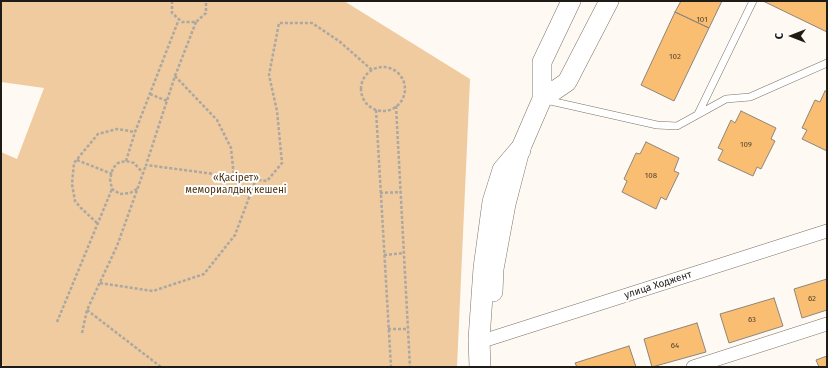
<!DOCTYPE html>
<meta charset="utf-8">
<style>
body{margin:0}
#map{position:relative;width:828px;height:368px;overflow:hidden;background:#fef9f2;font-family:"Fira Sans",sans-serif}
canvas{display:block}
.frame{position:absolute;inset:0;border:2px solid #1f1c18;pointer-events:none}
.north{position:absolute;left:772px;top:16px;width:40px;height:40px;-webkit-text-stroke:3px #fff;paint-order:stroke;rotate:270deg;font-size:11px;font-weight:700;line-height:16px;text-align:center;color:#1f1c18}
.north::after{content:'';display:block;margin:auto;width:14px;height:18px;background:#1f1c18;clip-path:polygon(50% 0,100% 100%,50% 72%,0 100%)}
</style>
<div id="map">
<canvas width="828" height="368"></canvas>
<div class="frame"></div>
<div class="north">С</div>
</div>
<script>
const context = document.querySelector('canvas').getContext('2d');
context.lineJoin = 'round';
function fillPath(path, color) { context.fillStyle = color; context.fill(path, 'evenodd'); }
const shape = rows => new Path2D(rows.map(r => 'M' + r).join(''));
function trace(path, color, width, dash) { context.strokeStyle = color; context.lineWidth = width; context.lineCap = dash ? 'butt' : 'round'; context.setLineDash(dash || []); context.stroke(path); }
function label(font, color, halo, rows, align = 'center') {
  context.font = font + ' "Fira Sans",sans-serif'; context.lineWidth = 4; context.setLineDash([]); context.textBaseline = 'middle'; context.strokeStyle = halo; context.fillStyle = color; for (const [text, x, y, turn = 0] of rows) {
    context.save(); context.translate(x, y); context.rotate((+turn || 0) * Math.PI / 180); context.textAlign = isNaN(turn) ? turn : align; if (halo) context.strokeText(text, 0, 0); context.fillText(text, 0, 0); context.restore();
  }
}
fillPath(shape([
 [1,1,344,1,470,79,457,367,6,367,1,364,1,152,17,159,44,88,1,82]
]), '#efcb9f');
const building = shape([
 [681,1,722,1,709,28,675,12,681,1],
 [763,1,827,1,827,32,763,1],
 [675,12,709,28,674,101,641,85,675,12],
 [825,91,827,92,827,151,802,139,807,130,802,128,815,100,820,102,825,91],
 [741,111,776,128,771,139,775,141,761,169,757,167,753,176,718,160,723,150,718,148,731,120,735,123,741,111],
 [646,142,679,158,674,171,679,173,666,200,661,197,656,209,622,192,627,181,624,179,636,153,640,154,646,142],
 [827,279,827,310,802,318,794,289,827,279],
 [774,298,783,326,729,343,720,314,774,298],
 [697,323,706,352,652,367,644,339,697,323],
 [629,346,636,367,577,367,575,363,629,346],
 [827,356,827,367,819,367,816,360,827,356]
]);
fillPath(building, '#f9be71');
trace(building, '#8e857b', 1);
const lane = shape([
 [546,100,657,125,677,126,726,99,750,97,827,63],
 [698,114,753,1]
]);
const street = shape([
 [489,339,827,231],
 [693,367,827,324]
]);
const secondary = shape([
 [542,99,567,82,609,1],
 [493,292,494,269,506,204,520,150,542,99,542,62,571,1]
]);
const primary = shape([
 [480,367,479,339,484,268,493,202,503,170,520,150]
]);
trace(lane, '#7b7268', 8);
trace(street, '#7b7268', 14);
trace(secondary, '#7b7268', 20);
trace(primary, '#7b7268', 22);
trace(shape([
 [172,1,172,13,182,22,196,22,206,13,206,1],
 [196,22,175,76,146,165,267,181,282,163,277,111,269,75,279,23,312,23,339,41,372,70],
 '361 89a22 22 0 1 1 44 0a22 22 0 1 1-44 0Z',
 [175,76,217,120,231,148,234,177],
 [150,94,167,101],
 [396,106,410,367],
 [376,110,391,367],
 [77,160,112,174],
 [126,161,135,132,179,19],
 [137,189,130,193,120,194,112,189,110,179,113,168,118,163,126,161,134,163,143,173],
 [380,193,401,192],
 [97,223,81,208,75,201,72,184,74,163,98,134,117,129,135,132],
 [384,255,404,253],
 [100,283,153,291,204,274,235,235,256,179],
 [87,310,161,367],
 [57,322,112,189],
 [388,329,408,329],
 [82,333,87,310,117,246,146,165]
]), '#aba7a1', 2.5, [3, 2]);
trace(lane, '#fff', 7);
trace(street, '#fff', 13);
trace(secondary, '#fff', 19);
trace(primary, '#fff', 21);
label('8px', '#56442e', null, [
 ["101",702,20],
 ["102",675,57],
 ["109",746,145],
 ["108",651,176],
 ["62",812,299],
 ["63",752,320],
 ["64",675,346]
]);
label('10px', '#4a3210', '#fff', [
 ["«Қасірет»",236,178],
 ["мемориалдық кешені",236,190]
]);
label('10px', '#1f1c18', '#fff', [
 ["улица Ходжент",658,285,-18]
]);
</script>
